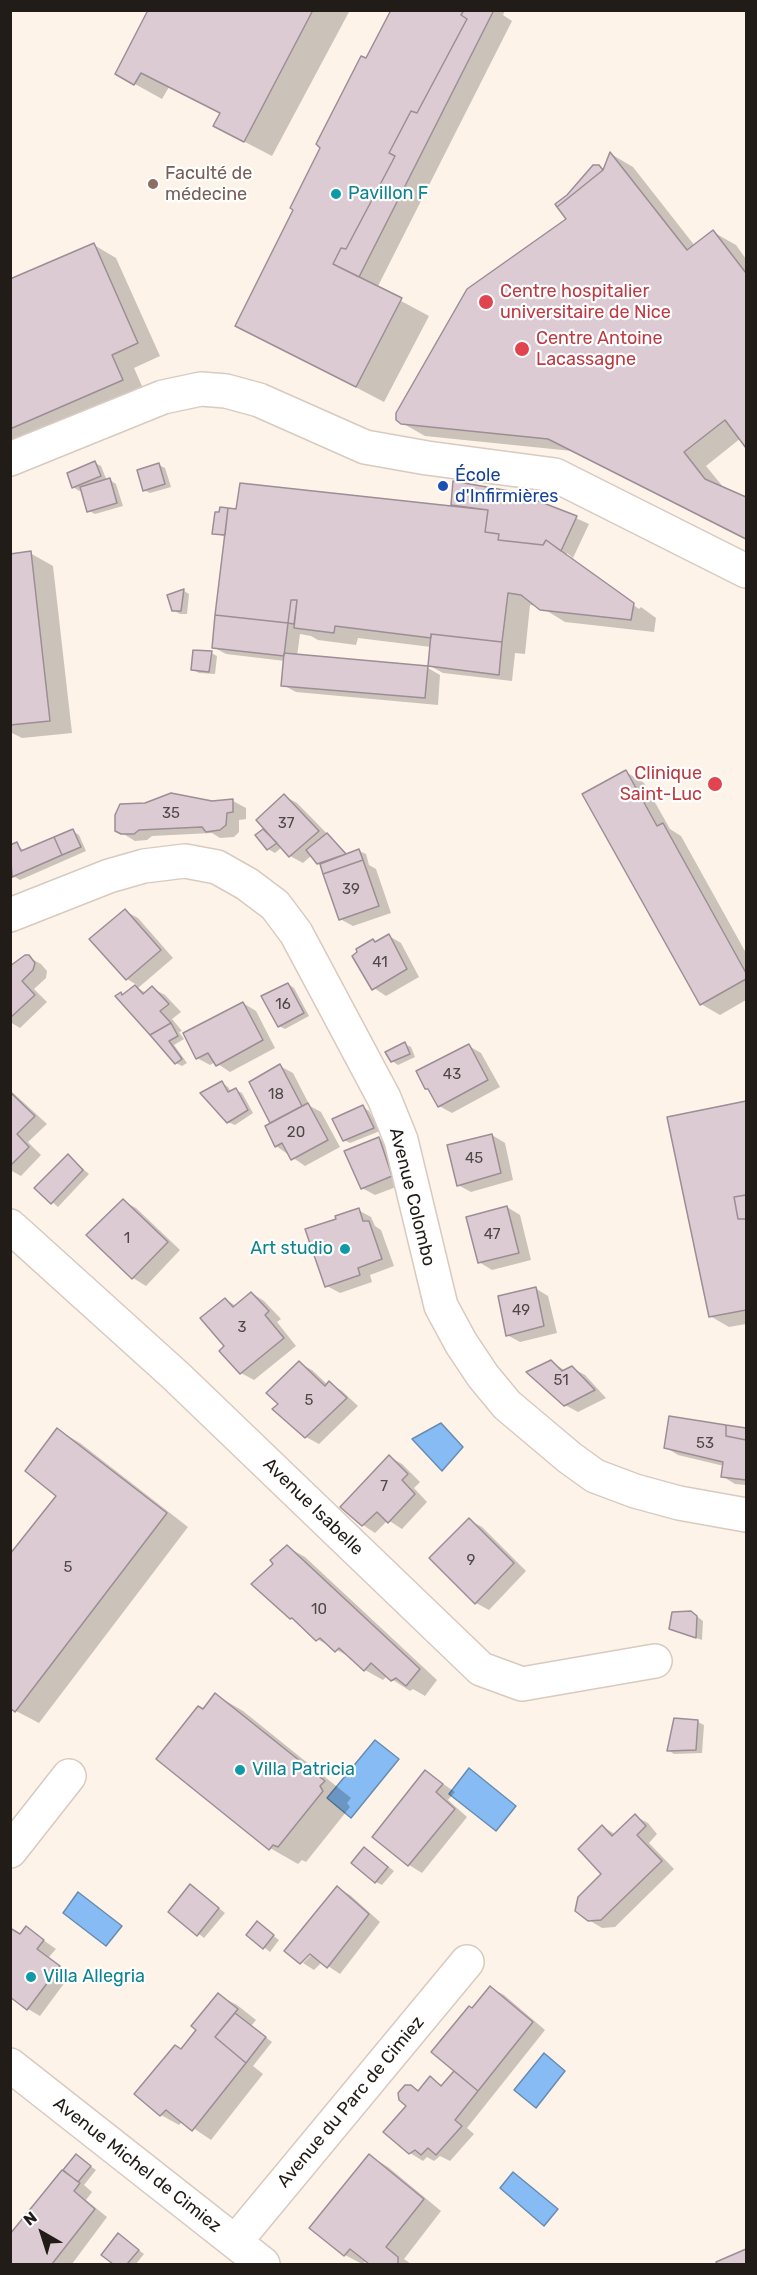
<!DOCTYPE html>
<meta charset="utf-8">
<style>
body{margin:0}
#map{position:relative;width:757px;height:2275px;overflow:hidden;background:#fef3e9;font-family:Rubik,sans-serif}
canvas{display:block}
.frame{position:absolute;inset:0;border:12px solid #211c18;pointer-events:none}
.north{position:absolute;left:12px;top:2203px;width:60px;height:60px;-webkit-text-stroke:4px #fff;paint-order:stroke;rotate:321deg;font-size:16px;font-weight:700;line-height:24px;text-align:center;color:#211c18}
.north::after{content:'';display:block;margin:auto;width:21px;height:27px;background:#211c18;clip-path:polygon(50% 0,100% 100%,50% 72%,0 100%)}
</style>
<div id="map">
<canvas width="757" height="2275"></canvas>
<div class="frame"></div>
<div class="north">N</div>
</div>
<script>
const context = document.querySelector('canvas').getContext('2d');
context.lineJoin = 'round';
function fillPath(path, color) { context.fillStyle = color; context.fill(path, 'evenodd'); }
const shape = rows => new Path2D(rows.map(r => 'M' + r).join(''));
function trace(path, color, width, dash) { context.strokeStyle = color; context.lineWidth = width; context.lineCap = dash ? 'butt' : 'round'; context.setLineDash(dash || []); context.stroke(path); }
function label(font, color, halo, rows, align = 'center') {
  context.font = font + ' Rubik,sans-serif'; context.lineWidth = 4.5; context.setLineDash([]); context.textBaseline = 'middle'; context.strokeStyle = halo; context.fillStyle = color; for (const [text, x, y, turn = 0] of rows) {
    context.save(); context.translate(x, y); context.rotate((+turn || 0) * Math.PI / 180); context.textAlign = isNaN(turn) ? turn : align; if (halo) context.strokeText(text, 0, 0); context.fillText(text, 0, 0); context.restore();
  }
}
const water = shape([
 [441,1423,463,1447,442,1471,412,1439,441,1423],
 [375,1740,399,1759,351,1818,327,1798,375,1740],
 [469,1768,516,1806,496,1831,449,1794,469,1768],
 [78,1892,122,1926,106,1946,63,1913,78,1892],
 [544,2053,565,2071,536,2108,514,2090,544,2053],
 [513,2172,558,2209,544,2226,500,2188,513,2172]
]);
fillPath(water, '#86bcf3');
trace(water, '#688cb1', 1.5);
fillPath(shape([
 [150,10,350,10,272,156,243,141,222,114,169,87,162,99,117,74],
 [393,10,505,10,503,15,512,21,377,288,429,316,384,402,237,325,295,209,322,147],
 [611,154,633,167,695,246,713,232,736,245,746,259,746,445,741,438,706,466,724,488,746,498,746,540,572,451,425,436,402,423,568,219,598,167,605,170],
 [94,245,116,258,160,356,134,368,145,393,10,451,11,280],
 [95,463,101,466,107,481,110,480,116,484,123,506,95,514,89,511,82,489,79,491,73,487],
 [159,465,165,468,171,487,150,493,144,490],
 [490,488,538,501,589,524,573,558,567,553,567,556,639,609,641,607,656,618,654,632,565,622,539,606,530,605,525,654,515,653,512,681,443,673,430,666,431,647,358,638,356,645,318,640,311,636,300,634,297,656,428,668,440,675,438,705,296,692,283,685,285,661,226,654,213,647,226,537,214,533,238,511,459,508,452,505],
 [30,553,53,566,72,733,22,738,10,732,10,555],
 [184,591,189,594,187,614,180,614,173,610],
 [211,653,217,656,215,674,199,673,192,669],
 [626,772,644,783,670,829,681,836,746,953,746,1000,720,1015,701,1004],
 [284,796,297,803,348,855,359,851,366,854,369,865,376,869,391,913,353,926,340,919,322,866,312,855,303,863,290,856,282,847,275,853,268,849,257,835,265,829],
 [233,801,246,808,246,819,239,820,239,832,234,837,220,838,212,833,152,836,147,840,135,841,117,830,212,802],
 [73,831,79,835,86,851,20,880,15,877,10,879,10,868,15,866,14,864,10,865,10,847,17,844,24,851],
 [125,911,138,918,173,958,138,988,146,993,152,988,165,995,181,1012,172,1019,182,1031,179,1032,184,1039,174,1045,187,1063,182,1066,176,1063,121,994,124,996,137,985,127,979,92,939],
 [389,936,401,943,419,977,386,996,374,988,377,943],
 [28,957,41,964,47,971,46,978,34,989,47,1002,20,1028,10,1022,10,968],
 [288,984,294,988,309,1016,285,1029,279,1026],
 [243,1003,256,1011,275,1048,230,1072,215,1062,210,1065,197,1058],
 [405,1044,411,1047,415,1057,398,1065,392,1061],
 [469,1046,481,1053,500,1087,452,1113,439,1106],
 [280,1066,293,1073,310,1106,321,1112,340,1147,305,1166,276,1146,272,1123,251,1083],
 [222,1083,228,1087,231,1092,236,1090,242,1093,253,1113,235,1125,228,1122],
 [10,1090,47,1124,28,1142,41,1155,21,1176,10,1170],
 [746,1103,746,1324,729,1327,710,1316,669,1118],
 [363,1107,369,1111,380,1131,350,1143,344,1140],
 [492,1135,505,1143,513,1180,471,1192,458,1185],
 [379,1139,392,1146,404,1184,375,1195,362,1188],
 [68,1156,89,1174,58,1207,36,1188],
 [123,1201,136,1208,180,1250,146,1286,133,1278,88,1235],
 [507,1207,520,1215,531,1260,492,1270,479,1262],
 [358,1210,371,1217,375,1226,381,1230,394,1266,370,1275,372,1282,340,1293,327,1286,338,1220],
 [535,1288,548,1296,557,1333,520,1342,507,1335],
 [252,1293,264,1301,281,1319,277,1322,296,1346,254,1380,241,1373,226,1346,225,1299,236,1306],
 [551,1362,566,1371,572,1368,585,1375,606,1398,578,1412,565,1405],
 [299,1363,312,1370,328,1385,329,1383,342,1391,358,1406,319,1444,306,1437,280,1404],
 [671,1417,746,1429,746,1485,735,1484,722,1476,724,1466,678,1455,665,1447],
 [58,1430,80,1443,188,1527,39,1723,16,1711,58,1495],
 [390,1457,402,1464,420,1482,414,1488,427,1502,402,1529,388,1520,375,1533,363,1525],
 [469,1520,482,1527,526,1571,489,1610,476,1603],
 [287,1547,305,1557,437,1680,425,1696,413,1689,410,1691,387,1676,383,1680,365,1670,355,1660,317,1639,300,1623,291,1618,274,1564],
 [694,1614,703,1621,702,1640,670,1629],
 [216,1695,243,1711,351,1798,347,1803,350,1807,306,1862,302,1860,298,1864,270,1848,203,1711],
 [698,1722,704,1725,702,1753,674,1754,668,1750],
 [426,1772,455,1792,448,1800,467,1817,422,1873,409,1865,374,1837],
 [635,1816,648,1823,657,1834,649,1843,674,1869,615,1927,602,1928,589,1920,603,1874,603,1827,615,1834],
 [370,1852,394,1871,382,1885,376,1882],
 [337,1888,350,1895,380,1922,340,1974,322,1962,314,1970,303,1963,316,1950,314,1948],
 [196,1890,225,1913,204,1938,170,1912],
 [262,1927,279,1940,270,1952,248,1935],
 [26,1928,56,1949,49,1957,71,1974,40,2016,28,2009,21,1935],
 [491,1988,504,1995,545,2030,467,2128,474,2134,450,2161,440,2156,434,2161,427,2157,423,2161,410,2153,408,2105,411,2086,420,2091,430,2078,443,2086,456,2070,472,2010],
 [218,1995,237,2005,256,2020,251,2026,272,2042,253,2066,263,2074,211,2140,183,2121,179,2125,161,2115,182,2051,198,2030],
 [76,2156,96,2170,84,2185,92,2192,86,2200,107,2217,72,2264,10,2264,10,2237],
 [370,2156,388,2167,441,2211,404,2259,411,2264,371,2264,367,2261,362,2264,345,2255,311,2228],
 [124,2239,144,2254,136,2264,115,2264,103,2255],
 [746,2250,746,2264,719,2264,718,2262]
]), '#0003');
const building = shape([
 [148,10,313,10,244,142,213,126,220,113,141,73,134,85,115,74,148,10],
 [391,10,464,10,461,15,467,19,417,113,411,111,389,153,395,156,392,162,346,249,341,248,333,264,402,298,356,387,235,326,293,210,290,208,320,148,316,144,361,56,366,58,391,10],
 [464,10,494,10,359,277,333,264,341,248,346,249,392,162,395,156,389,153,411,111,417,113,467,19,461,15,464,10],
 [610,152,687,250,713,230,746,273,746,448,725,420,684,452,705,479,746,497,746,539,548,439,401,424,396,420,396,413,467,289,566,219,557,207,603,170,610,152],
 [593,165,599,165,603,170,557,207,555,204,567,195,593,165],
 [94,243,138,343,112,355,123,380,10,429,10,279,94,243],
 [95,461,101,476,72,488,67,473,95,461],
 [159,463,165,484,143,491,137,470,159,463],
 [110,478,117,503,87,512,80,487,110,478],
 [453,481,515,492,577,516,561,551,546,540,543,545,498,540,499,534,485,532,488,510,451,505,453,481],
 [240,483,488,510,485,532,499,534,498,540,543,545,546,540,634,603,631,620,540,610,521,595,508,593,502,642,431,634,431,638,335,626,334,633,294,628,297,600,291,600,288,623,215,615,228,508,236,509,240,483],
 [220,507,228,508,225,535,212,534,215,512,219,512,220,507],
 [31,551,50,721,10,725,10,554,31,551],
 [184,589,181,611,172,611,167,595,184,589],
 [291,600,297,600,294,624,288,623,291,600],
 [215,615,288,623,284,656,212,648,215,615],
 [431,634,502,642,499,675,428,666,431,634],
 [193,650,212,651,209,672,191,670,193,650],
 [284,653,428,666,425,698,281,686,284,653],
 [626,770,657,826,663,823,746,973,746,979,700,1005,582,794,626,770],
 [171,793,212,801,233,799,233,812,227,813,226,825,220,830,206,832,202,827,139,830,134,834,121,834,115,831,115,815,120,804,145,803,171,793],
 [284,794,319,831,289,857,256,820,284,794],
 [73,829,81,847,62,855,54,837,73,829],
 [263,829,277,843,267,850,255,835,263,829],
 [327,833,346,854,317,864,306,850,327,833],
 [54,837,62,855,12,877,10,845,17,842,21,851,54,837],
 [359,849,363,860,323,874,320,864,359,849],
 [363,860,379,906,339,920,323,874,363,860],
 [125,909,161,950,126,980,89,939,125,909],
 [389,934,407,969,372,990,352,956,357,952,356,949,373,939,375,942,389,934],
 [25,955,29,955,35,963,33,970,22,981,35,995,10,1018,10,966,25,955],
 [288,983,304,1013,278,1027,261,996,288,983],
 [135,985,143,994,152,986,169,1004,160,1011,171,1023,150,1035,115,996,121,992,122,995,135,985],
 [243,1002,263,1040,216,1066,208,1053,196,1059,183,1033,243,1002],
 [171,1023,178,1036,169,1041,182,1059,175,1064,150,1035,171,1023],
 [405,1042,410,1054,391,1062,385,1052,405,1042],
 [469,1044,488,1080,438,1107,428,1089,425,1089,416,1071,469,1044],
 [280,1064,302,1106,270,1123,249,1082,280,1064],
 [222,1081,228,1092,236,1088,248,1110,227,1123,200,1093,222,1081],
 [10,1092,35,1116,17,1134,29,1147,10,1166,10,1092],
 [746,1101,746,1195,734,1197,738,1219,746,1219,746,1310,709,1317,667,1117,746,1101],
 [308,1103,328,1140,291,1160,282,1143,275,1147,265,1126,308,1103],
 [363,1105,374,1128,343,1141,332,1119,363,1105],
 [492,1134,501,1173,457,1186,447,1145,492,1134],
 [379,1137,392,1176,361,1189,344,1151,379,1137],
 [68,1154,83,1170,51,1204,34,1188,68,1154],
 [746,1195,746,1219,738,1219,734,1197,746,1195],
 [123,1199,168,1242,132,1279,86,1235,123,1199],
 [507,1206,519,1253,478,1263,466,1217,507,1206],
 [359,1208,363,1221,369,1221,382,1259,358,1268,360,1275,325,1287,305,1229,336,1219,335,1216,359,1208],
 [536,1287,544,1326,506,1336,498,1296,536,1287],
 [251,1292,269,1311,265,1315,284,1338,240,1374,219,1351,224,1346,200,1318,225,1298,233,1307,251,1292],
 [551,1360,562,1371,572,1366,595,1390,564,1406,526,1372,551,1360],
 [299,1361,325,1386,329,1381,347,1398,305,1438,272,1409,278,1404,266,1393,299,1361],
 [669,1416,726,1425,726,1436,746,1440,746,1480,721,1477,723,1462,664,1448,669,1416],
 [726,1425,746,1428,746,1440,726,1436,726,1425],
 [57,1428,167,1513,15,1712,10,1708,10,1554,56,1496,25,1471,57,1428],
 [389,1455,408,1474,402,1480,415,1494,388,1523,377,1512,362,1526,340,1507,389,1455],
 [469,1518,514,1563,475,1604,429,1558,469,1518],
 [287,1545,420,1669,406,1686,396,1678,391,1681,371,1663,364,1671,339,1648,335,1652,320,1638,316,1641,292,1618,290,1619,251,1584,273,1564,270,1560,287,1545],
 [691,1611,697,1616,696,1638,669,1629,672,1612,691,1611],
 [215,1693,325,1781,320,1786,323,1791,278,1847,273,1845,269,1850,156,1759,198,1706,203,1709,215,1693],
 [674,1718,698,1720,696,1750,667,1751,674,1718],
 [425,1770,443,1784,436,1792,455,1809,408,1866,372,1837,425,1770],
 [635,1814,646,1826,637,1835,662,1861,601,1920,588,1921,575,1911,578,1897,601,1874,578,1849,602,1825,612,1836,635,1814],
 [364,1847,388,1867,375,1883,351,1863,364,1847],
 [190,1884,219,1908,197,1936,168,1912,190,1884],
 [337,1886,369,1914,327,1968,310,1954,300,1964,284,1951,337,1886],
 [257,1921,274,1935,263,1949,246,1935,257,1921],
 [26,1926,44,1940,37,1949,60,1966,27,2010,10,1997,10,1928,20,1934,26,1926],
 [490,1986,533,2022,478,2091,431,2052,469,2006,472,2008,490,1986],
 [218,1993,238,2009,215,2037,246,2063,192,2131,166,2110,160,2116,134,2094,175,2045,181,2049,196,2030,191,2026,218,1993],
 [235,2013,266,2037,246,2063,215,2037,235,2013],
 [454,2071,478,2091,455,2120,462,2126,436,2155,428,2148,421,2155,415,2150,409,2154,383,2132,406,2106,399,2100,398,2093,405,2085,411,2085,418,2091,430,2076,441,2086,454,2071],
 [76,2154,91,2166,78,2182,63,2170,76,2154],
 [369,2154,424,2199,386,2247,398,2257,398,2264,369,2264,350,2249,344,2256,309,2228,369,2154],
 [62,2170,80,2183,74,2191,95,2209,52,2264,10,2264,10,2234,62,2170],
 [118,2233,139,2250,127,2264,113,2264,101,2255,118,2233],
 [746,2249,746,2264,717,2264,716,2262,746,2249]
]);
fillPath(building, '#dccbd3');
trace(building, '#9d8d95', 1.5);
const minor = shape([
 [10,915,109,876,144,866,185,861,217,867,247,884,275,905,296,933,384,1098,401,1140,441,1306,461,1343,483,1376,507,1405,570,1458,595,1476,635,1491,679,1503,746,1515],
 [10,1226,176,1376,481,1669,522,1684,655,1661],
 [10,1851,69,1776],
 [10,2065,263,2264],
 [235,2242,467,1962]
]);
const secondary = shape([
 [10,459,163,397,201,389,226,391,259,400,365,447,427,458,555,475,746,571]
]);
trace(minor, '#d8cabf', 36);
trace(secondary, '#d8cabf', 36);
trace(minor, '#fff', 33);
trace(secondary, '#fff', 33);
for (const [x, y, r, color] of [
 [153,184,6,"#8d6e63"],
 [336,194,6,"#0f9aa8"],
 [486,302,8,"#e0444e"],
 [522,349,8,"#e0444e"],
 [443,486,6,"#1a4fb4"],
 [715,784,8,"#e0444e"],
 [345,1249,6,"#0f9aa8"],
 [240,1770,6,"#0f9aa8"],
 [31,1977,6,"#0f9aa8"]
]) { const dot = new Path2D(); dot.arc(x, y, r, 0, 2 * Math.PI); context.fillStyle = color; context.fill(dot); trace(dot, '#fff', 2); }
label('15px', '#504847', null, [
 ["35",171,814],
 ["37",286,824],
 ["39",351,890],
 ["41",380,963],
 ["16",283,1005],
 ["43",452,1075],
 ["18",276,1095],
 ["20",296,1133],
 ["45",474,1159],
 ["47",492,1235],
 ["1",127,1239],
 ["49",521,1311],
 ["3",242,1328],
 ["51",561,1381],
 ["5",309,1401],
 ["53",705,1444],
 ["7",384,1487],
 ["9",471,1561],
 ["5",68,1568],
 ["10",319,1610]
]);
label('18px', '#785e54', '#fff', [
 ["Faculté de",165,174],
 ["médecine",165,195]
], 'left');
label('18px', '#0d838f', '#fff', [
 ["Pavillon F",348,194],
 ["Art studio",333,1249,"right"],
 ["Villa Patricia",252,1770],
 ["Villa Allegria",43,1977]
], 'left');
label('18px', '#be3a42', '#fff', [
 ["Centre hospitalier",500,292],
 ["universitaire de Nice",500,313],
 ["Centre Antoine",536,339],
 ["Lacassagne",536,360],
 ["Clinique",702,774,"right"],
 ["Saint-Luc",702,795,"right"]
], 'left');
label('18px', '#164399', '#fff', [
 ["École",455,476],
 ["d'Infirmières",455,497]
], 'left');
label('18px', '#211c18', '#fff', [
 ["Avenue Colombo",412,1197,76],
 ["Avenue Isabelle",313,1507,44],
 ["Avenue du Parc de Cimiez",351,2102,-50],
 ["Avenue Michel de Cimiez",137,2165,38]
]);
</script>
